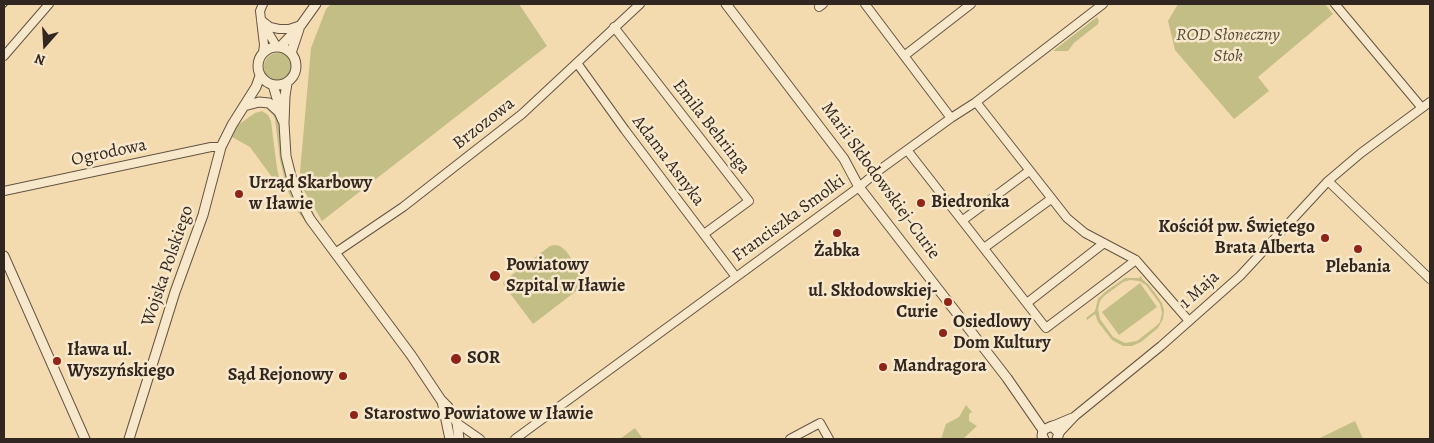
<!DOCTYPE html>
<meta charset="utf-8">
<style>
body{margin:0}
#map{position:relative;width:1434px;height:443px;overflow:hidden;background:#f4dbaf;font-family:Alegreya,serif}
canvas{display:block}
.frame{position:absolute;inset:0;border:5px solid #322720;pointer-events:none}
.north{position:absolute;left:20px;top:20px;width:50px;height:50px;-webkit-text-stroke:4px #f8e8cb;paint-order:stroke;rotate:199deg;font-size:14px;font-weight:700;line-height:20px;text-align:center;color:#322720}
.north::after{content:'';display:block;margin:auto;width:18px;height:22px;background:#322720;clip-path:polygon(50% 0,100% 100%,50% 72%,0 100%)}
</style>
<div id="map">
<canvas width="1434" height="443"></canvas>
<div class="frame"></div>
<div class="north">N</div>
</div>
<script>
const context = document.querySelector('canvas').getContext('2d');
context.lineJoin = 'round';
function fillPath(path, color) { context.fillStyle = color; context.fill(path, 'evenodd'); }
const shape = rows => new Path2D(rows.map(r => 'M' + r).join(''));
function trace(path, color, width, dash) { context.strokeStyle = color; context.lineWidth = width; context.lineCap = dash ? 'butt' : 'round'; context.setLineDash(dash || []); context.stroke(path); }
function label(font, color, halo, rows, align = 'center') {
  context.font = font + ' Alegreya,serif'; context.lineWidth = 5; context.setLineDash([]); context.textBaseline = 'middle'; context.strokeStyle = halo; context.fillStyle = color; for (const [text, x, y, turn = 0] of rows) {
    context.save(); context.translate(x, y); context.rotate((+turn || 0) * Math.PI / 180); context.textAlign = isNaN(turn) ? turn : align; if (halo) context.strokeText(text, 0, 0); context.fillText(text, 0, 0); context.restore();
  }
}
fillPath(shape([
 [331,4,519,4,547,46,322,221,303,189,300,172,311,48,326,9],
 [1178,4,1325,4,1333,14,1258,77,1269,91,1234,119,1175,50,1168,21],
 [1097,17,1099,21,1098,24,1074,43,1068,51,1053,51],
 '264 67a14 14 0 1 1 28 0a14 14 0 1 1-28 0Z',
 [268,106,275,111,278,119,287,177,290,189,301,213,313,231,298,212,287,189,280,160,275,119,273,115,267,109],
 [262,111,268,115,271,121,277,168,282,191,250,147,232,137,238,125,255,113],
 [555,245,560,246,566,251,588,282,533,324,503,284,504,281,550,246],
 [1141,276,1142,279,1149,285,1162,303,1164,310,1163,319,1158,328,1141,342,1132,346,1123,346,1112,340,1098,322,1095,314,1087,320,1086,318,1095,311,1098,299,1105,292,1125,278,1139,278],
 [1130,280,1139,281,1146,285,1160,304,1162,313,1160,322,1156,326,1137,341,1125,343,1113,337,1100,319,1098,309,1100,301,1104,296,1123,282],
 [1140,283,1157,307,1119,335,1102,312],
 [966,405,972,412,969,414,969,421,977,426,963,439,941,439,946,424,959,417],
 [1355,421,1363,439,1318,439],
 [635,428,643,439,620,439]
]), '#c2be86');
const minor = shape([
 [263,4,260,11,264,45,263,53],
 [865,4,951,118],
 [1335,4,1422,108],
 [819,7,823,4],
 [261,20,270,27,279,29,289,29,301,25],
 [263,24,277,47],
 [614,27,749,201,704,234],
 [4,56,49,4],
 [904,56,971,4],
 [577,63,625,130,736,277],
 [976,102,1067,218,1085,233,1136,260,1189,321],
 [907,150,1046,328,1136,260],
 [1328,181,1430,279],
 [4,191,211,147,221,147],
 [963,220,1029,171],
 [984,248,1051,199],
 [335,253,403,207,522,114,640,4],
 [1027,303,1104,243],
 [457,423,480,439],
 [1052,426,1071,418],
 [1059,433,1075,416,1161,346,1240,276,1328,181,1361,153,1430,102],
 [515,439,859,187,878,171,951,118,976,102,1103,4],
 [790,439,820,423,829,439]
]);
const tertiary = shape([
 [726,4,844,159,859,187,1007,378,1043,430],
 '258 66a19 19 0 1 1 38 0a19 19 0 1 1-38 0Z',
 [280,47,301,25,316,4],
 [291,53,299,29],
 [287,83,285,96,284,123,286,156,293,184,298,196,310,219,411,355,441,400,448,407,457,423,459,439],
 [273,85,281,112],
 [244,106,259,102,269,103,279,112,283,121],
 [4,256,85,439],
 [442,401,450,439],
 [129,439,175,292,203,215,221,147,232,125,256,87,260,76],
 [1044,439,1042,436,1043,430,1052,426,1059,433,1057,439]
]);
trace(minor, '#625444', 10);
trace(tertiary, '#625444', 11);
trace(minor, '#f8e8cb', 8);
trace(tertiary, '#f8e8cb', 9);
const rail = shape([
 [4,6,6,4]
]);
trace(rail, '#322720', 4);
trace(rail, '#f8e8cb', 2, [5.5]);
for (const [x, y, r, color] of [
 [239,194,5,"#8f2418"],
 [921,203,5,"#8f2418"],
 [837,233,5,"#8f2418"],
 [1325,238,5,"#8f2418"],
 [1358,249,5,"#8f2418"],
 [495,276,6,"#8f2418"],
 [948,302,5,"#8f2418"],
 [943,333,5,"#8f2418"],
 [456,359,6,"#8f2418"],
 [57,361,5,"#8f2418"],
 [883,367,5,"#8f2418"],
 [343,376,5,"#8f2418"],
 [354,415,5,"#8f2418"]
]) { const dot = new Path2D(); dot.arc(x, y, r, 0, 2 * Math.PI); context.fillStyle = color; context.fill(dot); trace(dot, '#f8e8cb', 2); }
label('italic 18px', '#564d3a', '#f8e8cb', [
 ["ROD Słoneczny",1228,36],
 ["Stok",1228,57]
]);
label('18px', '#322720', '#f8e8cb', [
 ["Brzozowa",484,124,-38],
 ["Emila Behringa",711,127,52],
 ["Ogrodowa",109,153,-12],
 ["Adama Asnyka",668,161,53],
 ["Marii Skłodowskiej-Curie",880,181,54],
 ["Franciszka Smolki",789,219,-36],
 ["Wojska Polskiego",168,266,-71],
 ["1 Maja",1200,290,-42]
]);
label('bold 18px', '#322720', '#f8e8cb', [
 ["Urząd Skarbowy",249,184],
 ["w Iławie",249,205],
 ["Biedronka",931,203],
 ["Kościół pw. Świętego",1315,228,"right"],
 ["Brata Alberta",1315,249,"right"],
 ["Żabka",837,252,"center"],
 ["Powiatowy",506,266],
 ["Szpital w Iławie",506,287],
 ["Plebania",1358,268,"center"],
 ["ul. Skłodowskiej-",938,292,"right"],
 ["Curie",938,313,"right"],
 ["Osiedlowy",953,323],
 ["Dom Kultury",953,344],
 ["Iława ul.",67,351],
 ["Wyszyńskiego",67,372],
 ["SOR",467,359],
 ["Mandragora",893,367],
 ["Sąd Rejonowy",333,376,"right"],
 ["Starostwo Powiatowe w Iławie",364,415]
], 'left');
</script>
